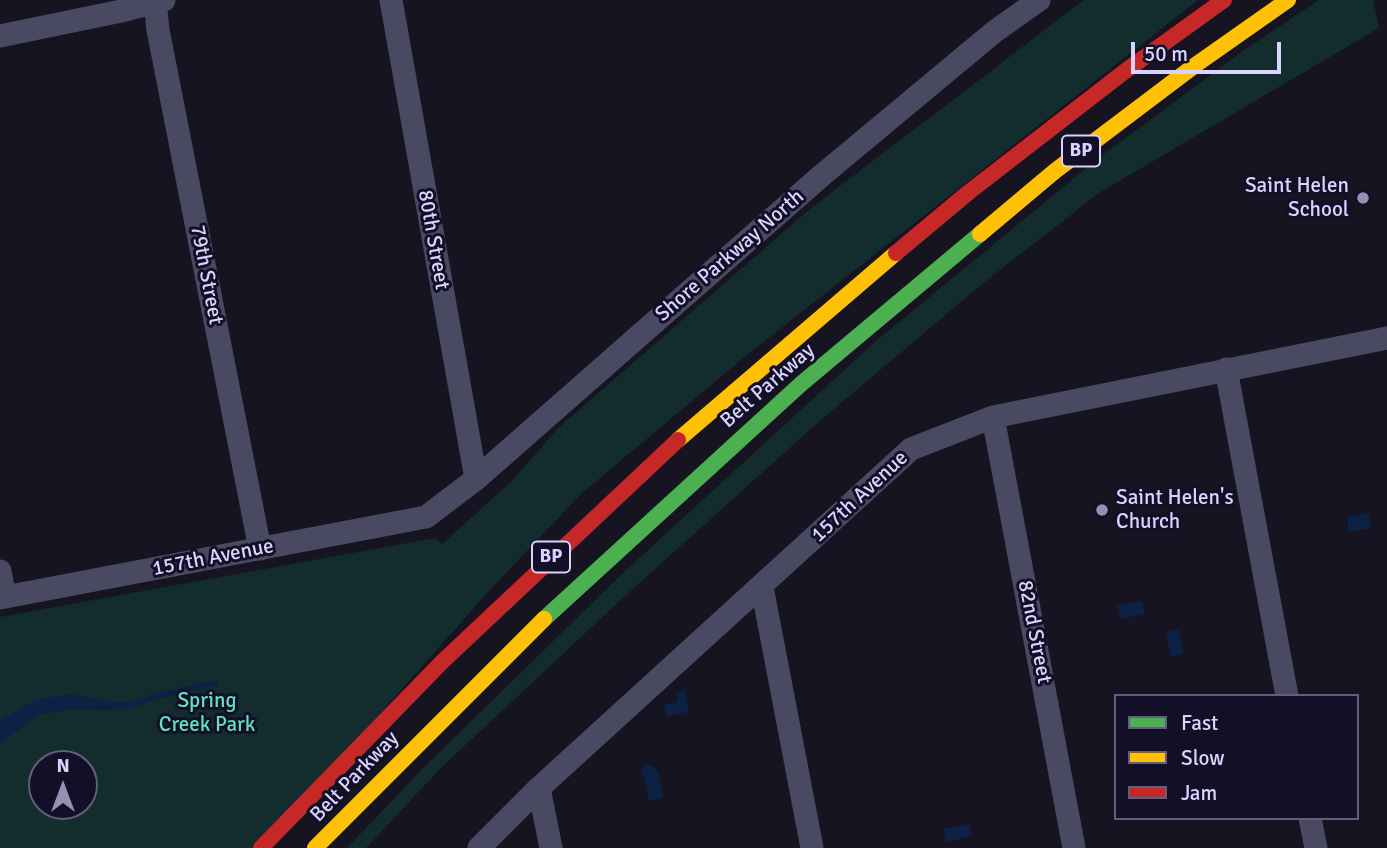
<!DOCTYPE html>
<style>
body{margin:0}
#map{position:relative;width:1387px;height:848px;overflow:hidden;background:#161421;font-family:Signika,sans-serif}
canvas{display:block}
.legend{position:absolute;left:1114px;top:694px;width:245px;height:126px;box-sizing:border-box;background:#130f26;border:2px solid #625e7d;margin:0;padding:9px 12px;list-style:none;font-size:21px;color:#d9d4ff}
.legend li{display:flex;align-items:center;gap:14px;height:35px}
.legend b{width:35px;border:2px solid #625e7d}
.north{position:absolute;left:28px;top:750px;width:70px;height:70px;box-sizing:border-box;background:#130f26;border:2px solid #625e7d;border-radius:50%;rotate:0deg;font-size:19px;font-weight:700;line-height:28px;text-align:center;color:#d9d4ff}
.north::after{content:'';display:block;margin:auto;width:24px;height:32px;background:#9591b1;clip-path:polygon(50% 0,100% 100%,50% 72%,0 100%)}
.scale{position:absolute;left:1131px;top:42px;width:150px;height:32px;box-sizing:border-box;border:4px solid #d9d4ff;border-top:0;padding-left:9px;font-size:21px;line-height:24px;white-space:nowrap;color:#d9d4ff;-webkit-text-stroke:5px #130f26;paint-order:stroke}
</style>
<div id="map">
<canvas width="1387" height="848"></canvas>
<ul class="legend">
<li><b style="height:9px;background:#4caf50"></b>Fast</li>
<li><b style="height:9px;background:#ffc107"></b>Slow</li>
<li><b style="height:9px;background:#c62828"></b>Jam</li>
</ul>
<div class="north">N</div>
<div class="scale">50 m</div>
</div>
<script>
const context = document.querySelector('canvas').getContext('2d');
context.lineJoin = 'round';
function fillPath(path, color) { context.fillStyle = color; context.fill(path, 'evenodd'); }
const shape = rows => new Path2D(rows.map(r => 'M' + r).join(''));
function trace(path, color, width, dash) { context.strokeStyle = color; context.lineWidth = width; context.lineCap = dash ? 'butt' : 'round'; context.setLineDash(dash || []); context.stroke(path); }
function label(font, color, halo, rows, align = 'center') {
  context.font = font + ' Signika,sans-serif'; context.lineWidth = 6; context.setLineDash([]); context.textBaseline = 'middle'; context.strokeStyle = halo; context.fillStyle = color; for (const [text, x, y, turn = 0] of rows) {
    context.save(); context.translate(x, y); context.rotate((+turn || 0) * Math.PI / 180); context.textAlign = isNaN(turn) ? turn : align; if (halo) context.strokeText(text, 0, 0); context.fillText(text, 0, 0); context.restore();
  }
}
fillPath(shape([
 [1084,0,1198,0,747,355,581,494,489,591,261,848,0,848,0,617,435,538,442,544,513,480,557,429,811,208],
 [42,764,84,764,84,806,42,806],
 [1319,0,1373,0,1379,28,1099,193,987,280,822,419,625,596,442,767,366,848,347,848,423,768,624,572,876,341,1101,156,1243,51]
]), '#132c2d');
fillPath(shape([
 [1368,513,1371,528,1349,532,1347,517],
 [1142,601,1145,614,1120,619,1117,606],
 [1179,630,1183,654,1171,657,1166,632],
 [685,691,689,712,666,716,664,705,677,702,676,692],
 [70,694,130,705,107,711,74,709,40,714,0,743,0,720,37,700],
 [646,764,648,766,651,764,659,773,663,798,649,801,644,777,640,773],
 [969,824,972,836,946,842,944,829]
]), '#0d2144');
trace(shape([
 [122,705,130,705,161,695,215,683]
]), '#0d2144', 6);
trace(shape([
 [155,0,158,30,260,549],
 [391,0,476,479],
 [0,36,126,10,164,0],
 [1226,369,1287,696],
 [993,417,1074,848],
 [0,571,5,597],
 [762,587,812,848],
 [0,598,426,517,476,479,821,176,994,32,1039,0],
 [539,788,551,848],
 [1310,818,1316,848],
 [479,848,539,788,911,449,993,417,1387,338]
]), '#4a4962', 23);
trace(shape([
 [544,619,801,384,980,234]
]), '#4caf50', 16);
trace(shape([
 [980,234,1055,171,1194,66,1288,0],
 [678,440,896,253],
 [315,848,544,619]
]), '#ffc107', 16);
trace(shape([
 [896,253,969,192,1124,72,1224,0],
 [261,848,442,662,678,440]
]), '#c62828', 16);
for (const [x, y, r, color] of [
 [1363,198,7,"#9591b1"],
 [1102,510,7,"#9591b1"]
]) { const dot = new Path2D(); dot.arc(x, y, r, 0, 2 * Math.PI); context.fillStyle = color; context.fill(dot); trace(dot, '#130f26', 2.5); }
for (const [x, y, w] of [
 [1081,151,38],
 [551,557,38]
]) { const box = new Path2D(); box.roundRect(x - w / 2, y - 15.5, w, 31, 5); context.fillStyle = '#130f26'; context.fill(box); trace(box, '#d9d4ff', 2); }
label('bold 19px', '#d9d4ff', null, [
 ["BP",1081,151],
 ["BP",551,557]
]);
label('21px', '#d9d4ff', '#130f26', [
 ["Saint Helen",1349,186],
 ["School",1349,210],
 ["Saint Helen's",1116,498,"left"],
 ["Church",1116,522,"left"]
], 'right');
label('21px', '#d9d4ff', '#130f26', [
 ["80th Street",433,240,80],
 ["Shore Parkway North",730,256,-41],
 ["79th Street",206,275,79],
 ["Belt Parkway",768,386,-41],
 ["157th Avenue",860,497,-43],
 ["157th Avenue",213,558,-11],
 ["82nd Street",1034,632,79],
 ["Belt Parkway",355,777,-46]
]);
label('21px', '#5fe0c0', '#130f26', [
 ["Spring",207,701],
 ["Creek Park",207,725]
]);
</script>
